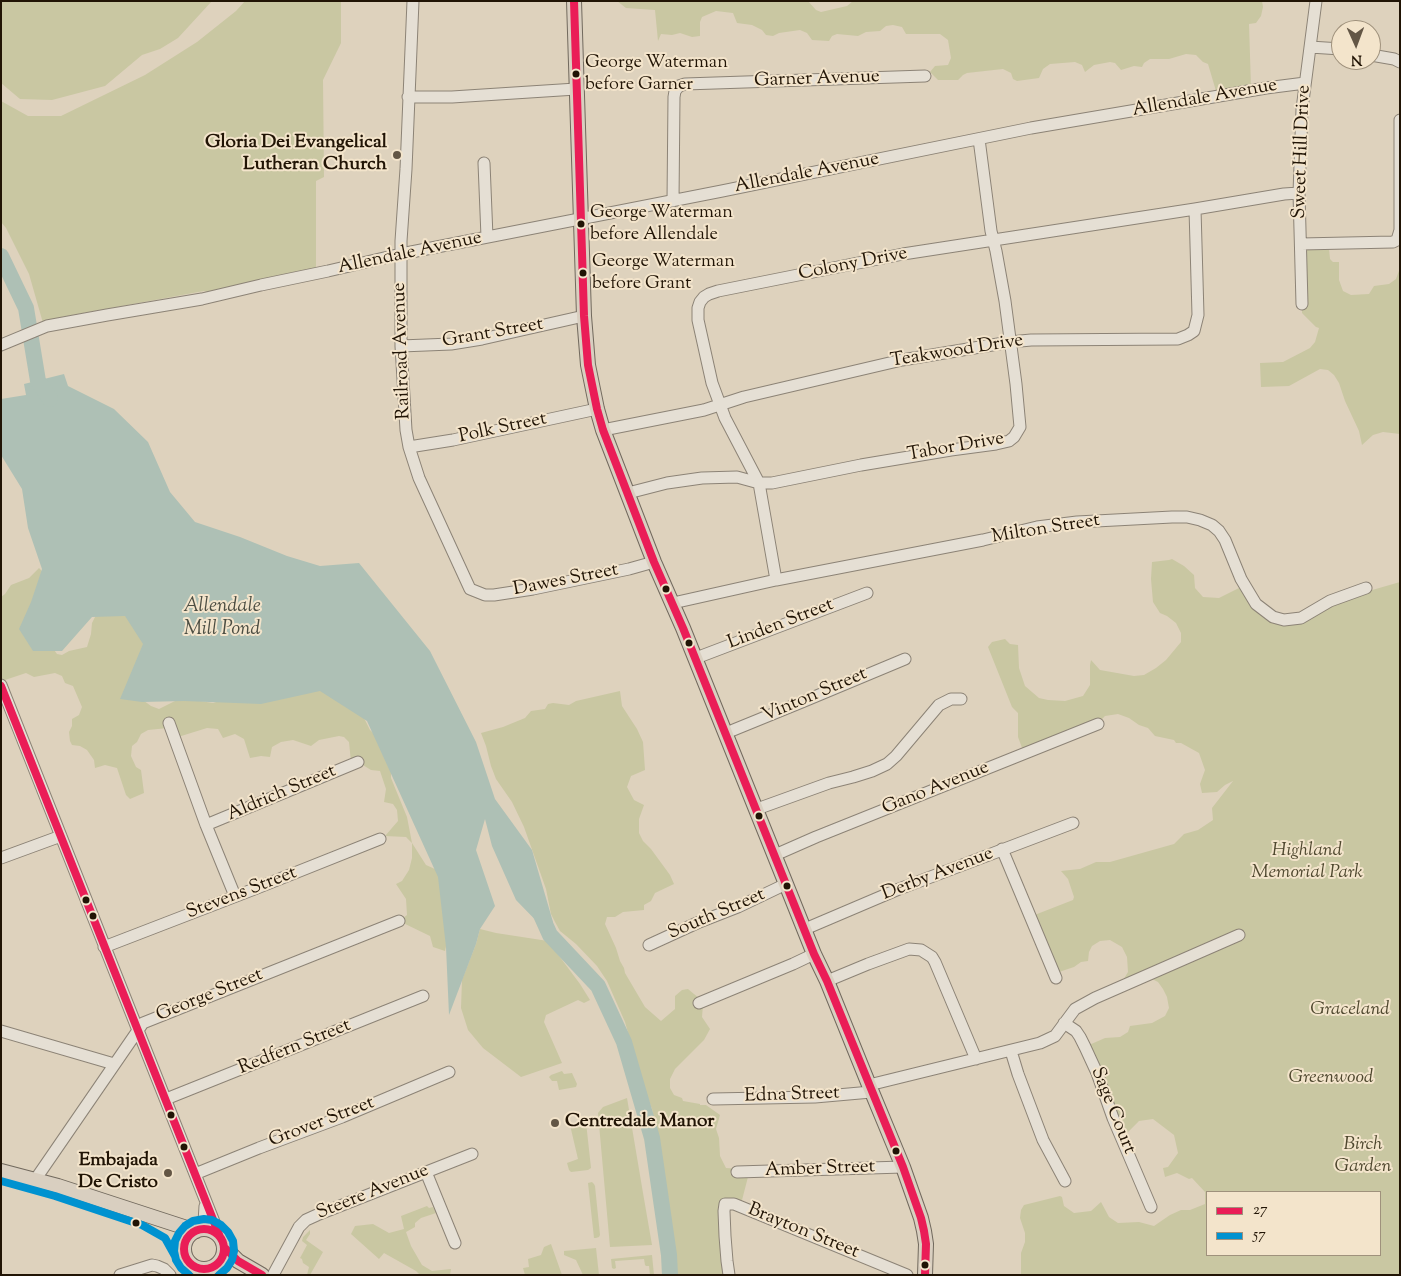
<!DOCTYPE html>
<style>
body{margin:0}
#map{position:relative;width:1401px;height:1276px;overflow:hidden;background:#ded2bd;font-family:"Sorts Mill Goudy",serif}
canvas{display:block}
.frame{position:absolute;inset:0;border:2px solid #211405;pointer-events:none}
.legend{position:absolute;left:1206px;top:1191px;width:175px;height:65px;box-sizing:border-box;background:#f3e4cb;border:1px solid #9f917c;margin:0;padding:6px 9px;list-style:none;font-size:15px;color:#211405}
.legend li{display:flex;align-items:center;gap:10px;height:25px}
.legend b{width:25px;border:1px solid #9f917c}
.north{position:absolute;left:1331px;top:20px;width:50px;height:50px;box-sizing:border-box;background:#f3e4cb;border:1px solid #9f917c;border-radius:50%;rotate:178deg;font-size:14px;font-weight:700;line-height:20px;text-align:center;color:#211405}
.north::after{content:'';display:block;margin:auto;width:18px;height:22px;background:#635645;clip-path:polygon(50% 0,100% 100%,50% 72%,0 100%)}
</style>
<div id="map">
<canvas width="1401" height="1276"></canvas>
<div class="frame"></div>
<ul class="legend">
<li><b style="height:6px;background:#ea1d57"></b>27</li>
<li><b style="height:6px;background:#0092d0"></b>57</li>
</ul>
<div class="north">N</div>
</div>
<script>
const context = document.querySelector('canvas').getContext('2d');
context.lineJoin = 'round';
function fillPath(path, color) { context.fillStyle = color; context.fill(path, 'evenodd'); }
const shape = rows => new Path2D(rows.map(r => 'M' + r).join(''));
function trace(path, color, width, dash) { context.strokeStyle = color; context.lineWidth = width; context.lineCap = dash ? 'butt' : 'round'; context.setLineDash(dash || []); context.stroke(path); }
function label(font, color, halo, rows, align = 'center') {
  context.font = font + ' "Sorts Mill Goudy",serif'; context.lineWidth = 4; context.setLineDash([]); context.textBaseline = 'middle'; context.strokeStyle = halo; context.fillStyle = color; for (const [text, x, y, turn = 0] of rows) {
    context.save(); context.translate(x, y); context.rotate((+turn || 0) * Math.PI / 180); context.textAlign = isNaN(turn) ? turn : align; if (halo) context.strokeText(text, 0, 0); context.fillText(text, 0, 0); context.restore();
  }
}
fillPath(shape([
 [1,1,28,2,212,1,178,38,160,49,142,55,105,86,52,100,20,99,1,83],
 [245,1,341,1,341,43,323,80,324,177,316,181,316,269,207,292,204,291,62,317,43,323,29,274,6,228,1,222,1,101,28,116,61,116,145,75,197,42,236,11],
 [617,1,808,1,816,10,821,12,847,6,853,1,1262,1,1263,7,1261,16,1256,23,1249,24,1251,87,1216,91,1208,64,1203,62,1196,55,1186,54,1169,59,1150,59,1144,63,1142,67,1134,66,1121,70,1115,63,1110,62,1094,65,1085,72,1082,65,1075,62,1050,64,1043,69,1039,78,1017,81,1013,79,1011,73,1003,69,967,73,963,75,958,80,938,80,930,72,935,66,948,65,951,58,948,40,940,34,906,34,902,27,893,25,886,26,880,31,866,32,858,36,837,34,832,36,829,41,812,40,807,33,800,30,779,33,773,36,766,35,762,30,752,25,737,23,733,13,716,11,702,17,700,22,700,36,692,37,680,33,672,35,661,34,658,41,655,10,626,8],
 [1328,239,1330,259,1333,262,1339,262,1339,280,1343,291,1351,295,1369,294,1374,286,1389,284,1396,279,1400,268,1400,434,1383,432,1373,435,1362,445,1359,431,1345,401,1339,383,1334,375,1328,370,1320,369,1289,386,1261,387,1260,363,1283,362,1310,348,1315,342,1319,328,1316,327,1302,313,1302,240],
 [1172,559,1184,566,1194,575,1195,588,1203,597,1219,598,1245,585,1250,592,1269,607,1272,608,1272,611,1284,616,1294,618,1355,595,1400,582,1400,1275,1021,1275,1021,1253,1025,1242,1025,1233,1020,1218,1021,1210,1024,1205,1060,1196,1062,1197,1064,1206,1074,1213,1091,1211,1101,1202,1109,1217,1118,1223,1139,1222,1154,1226,1170,1215,1181,1210,1190,1210,1205,1204,1205,1192,1192,1178,1189,1179,1177,1173,1165,1177,1163,1168,1168,1167,1178,1153,1174,1135,1153,1119,1139,1121,1124,1136,1089,1045,1105,1038,1120,1037,1128,1032,1130,1026,1152,1023,1165,1016,1169,1008,1167,997,1163,989,1158,982,1150,978,1122,982,1128,972,1127,957,1122,947,1110,940,1100,941,1092,946,1089,952,1088,961,1081,962,1074,967,1053,974,1032,916,1073,900,1074,897,1068,879,1061,871,1080,869,1096,862,1110,862,1174,844,1184,834,1198,830,1213,820,1212,808,1233,781,1225,785,1217,792,1202,793,1200,784,1205,770,1199,753,1181,743,1176,743,1174,740,1155,736,1148,728,1139,725,1129,718,1118,714,1105,716,1098,723,1024,753,1018,737,1018,713,1012,707,988,647,992,642,1005,639,1010,644,1018,645,1019,668,1025,686,1039,698,1048,700,1065,701,1083,696,1090,685,1090,665,1091,660,1100,670,1134,676,1144,675,1156,668,1166,660,1181,642,1181,633,1176,623,1167,616,1160,613,1153,602,1151,579,1152,562,1169,560],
 [1207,1192,1380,1192,1380,1255,1207,1255],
 [39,568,42,571,52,647,57,654,62,655,69,651,87,647,91,634,92,623,99,609,116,604,151,638,140,698,151,706,159,709,175,701,193,700,213,703,298,676,361,711,365,720,370,730,383,742,391,759,391,778,407,817,412,843,426,865,446,874,448,938,445,951,433,947,430,936,399,921,407,915,406,899,396,884,402,881,409,870,412,858,412,843,406,837,385,836,398,821,397,810,393,804,384,802,386,789,380,771,371,770,358,762,351,762,349,742,344,737,339,736,319,740,311,746,293,740,281,742,272,747,270,757,261,756,250,758,244,739,235,734,223,738,218,729,207,728,178,737,168,728,148,730,141,734,137,742,132,746,131,756,136,767,141,770,144,793,130,799,126,795,117,768,105,765,95,768,94,760,87,750,80,746,72,745,70,741,69,732,72,726,72,719,79,715,82,707,73,686,65,683,62,676,55,673,34,677,26,673,2,681,1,597,5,594,11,585,29,578],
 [620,691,622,706,637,729,643,742,645,770,631,776,627,787,634,800,644,805,639,819,639,833,643,841,651,849,670,875,674,884,655,893,651,901,644,905,644,910,623,912,615,917,607,917,605,924,616,948,620,961,624,968,625,973,645,1007,661,1021,675,1009,675,996,682,990,688,989,700,999,703,1005,702,1017,710,1029,704,1040,675,1069,670,1079,670,1088,674,1095,682,1098,683,1101,700,1104,700,1105,706,1105,720,1115,716,1129,719,1138,720,1156,726,1168,745,1169,749,1173,741,1204,726,1202,730,1275,674,1275,672,1232,667,1213,664,1182,652,1109,642,1082,625,1022,607,981,597,966,576,944,560,931,555,922,551,914,546,889,524,827,512,802,496,779,491,766,486,746,481,733,503,727,525,718,531,711,545,709,548,704,553,703,569,705,576,701],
 [480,929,496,933,548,941,580,984,590,1000,584,1003,578,1000,546,1015,544,1022,562,1063,521,1077,483,1048,468,1030,461,1008,462,980,476,944],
 [562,1071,564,1074,572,1073,577,1084,576,1087,559,1090,557,1081,552,1081,549,1077,551,1075],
 [627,1098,643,1193,652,1245,610,1247,598,1113,603,1107],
 [584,1121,586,1122,591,1168,588,1170,571,1172,569,1170,567,1163,578,1159,570,1125],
 [592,1182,594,1184,595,1186,600,1235,599,1237,596,1238,594,1238,588,1183],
 [427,1206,429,1208,433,1207,436,1213,421,1218,415,1223,415,1227,406,1232,411,1246,422,1265,432,1271,451,1269,450,1275,420,1275,416,1271,384,1253,379,1259,351,1234,355,1226,373,1224,389,1233,404,1229,401,1216],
 [310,1230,310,1234,306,1240,323,1252,310,1275,307,1275,309,1267,303,1263,302,1259,300,1258,307,1245,302,1241,303,1237],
 [551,1244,562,1275,525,1275,523,1268,529,1267,528,1259,541,1255,544,1247],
 [596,1248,599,1275,583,1275,576,1260,564,1255,564,1251],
 [652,1255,654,1275,650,1275,649,1266,646,1266,645,1265,644,1259,615,1261,616,1268,614,1269,612,1268,611,1259]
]), '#c9c7a2');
fillPath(shape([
 [64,374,68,386,114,409,148,442,170,492,195,522,240,537,287,556,320,566,359,563,430,651,476,742,495,799,532,850,553,922,550,935,516,900,492,846,485,819,476,850,495,906,480,929,476,944,449,1015,446,947,438,877,367,721,320,691,261,704,184,701,142,702,120,699,143,644,125,616,92,617,62,651,33,651,19,629,31,602,42,569,28,528,22,489,1,455,1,399,26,395,24,384]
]), '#aec0b5');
trace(shape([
 [1,256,26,308,38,381,50,399],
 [541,915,550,935,598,986,624,1042,652,1138,669,1255,670,1275]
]), '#aec0b5', 16);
const minor = shape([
 [413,1,406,169,401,241,401,346,406,430,409,447,419,478,470,589,485,595,494,595,533,589,629,569,654,562],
 [1310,47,1341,49],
 [1371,55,1394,59,1400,62],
 [408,97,452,97,576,89],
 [484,163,487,237],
 [673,201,674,97,675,91,679,86,685,84,925,76],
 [1301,244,1393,242,1397,240,1400,230,1400,120],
 [1302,304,1299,193,1302,109,1316,1],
 [1,345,47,326,107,315,202,299,261,285,328,271,401,254,722,191,1031,128,1266,88,1305,83],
 [401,346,451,344,482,339,584,316],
 [603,430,704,410,744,397,902,360,1010,342,1031,340,1178,339,1188,335,1194,331,1198,315,1195,209],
 [409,447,453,440,597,409],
 [628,493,667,483,702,478,737,477,759,483,772,483,861,465,951,450,996,444,1009,441,1014,437,1020,427,1016,384,1005,301,996,251,991,231,979,139],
 [776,580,759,483,725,418,712,383,698,320,698,308,700,302,704,297,709,294,718,291,903,254,1195,209,1284,194,1299,193],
 [673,603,776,580,983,540,1037,527,1077,522,1172,517,1187,517,1200,520,1212,525,1219,531,1225,540,1241,579,1256,604,1273,617,1284,620,1301,618,1330,601,1366,588],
 [696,658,867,593],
 [1,685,220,1237],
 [169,723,206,825,235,896],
 [726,733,802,702,905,659],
 [757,809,829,783,853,777,872,771,887,764,896,756,939,705,951,699,961,699],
 [206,825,358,762],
 [1002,849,1056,978],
 [775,855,816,837,1098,724],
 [1,858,61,836],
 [805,929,899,889,1073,823],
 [649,945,697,923,738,907,786,884],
 [104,947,257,888,380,839],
 [827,981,868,964,909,949,921,950,932,957,935,962,976,1059],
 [699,1003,793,964,814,954],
 [1064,1023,1076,1031,1080,1037,1085,1047,1097,1073,1113,1118,1151,1207],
 [1,1031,114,1064],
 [1011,1051,1018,1074,1043,1140,1065,1181],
 [869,1085,1040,1043,1055,1036,1075,1009,1095,998,1239,935],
 [166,1099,423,996],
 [713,1099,815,1097,871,1092],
 [426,1172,455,1243],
 [737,1172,903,1167],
 [195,1174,259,1148,342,1117,449,1072],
 [35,1180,143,1023,399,921],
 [200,1230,204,1222,205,1206],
 [120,1275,152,1265,157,1266,164,1269,170,1275],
 [273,1275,299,1227,306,1220,317,1215,472,1154],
 [729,1275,727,1261,725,1236,724,1211,725,1204,734,1204,907,1275]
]);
const major = shape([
 [574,1,584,316,588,365,597,409,603,430,654,562,683,628,786,884,814,954,827,981,869,1085,903,1167,921,1218,924,1231,926,1244,925,1275],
 [1,1171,58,1186,196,1231],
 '184 1249a20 20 0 1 1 40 0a20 20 0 1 1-40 0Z',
 [224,1247,238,1261,262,1275]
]);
trace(minor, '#8c8376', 13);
trace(major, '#71695d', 16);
trace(minor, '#e5dfd4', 11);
trace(major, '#d9cfc0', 14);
trace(shape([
 [574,1,584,316,588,365,597,409,603,430,654,562,683,628,814,954,827,981,903,1167,921,1218,924,1231,926,1244,925,1275],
 [1,686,220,1237],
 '184 1249a20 20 0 1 1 40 0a20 20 0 1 1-40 0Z',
 [224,1247,238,1261,262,1275]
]), '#ea1d57', 8);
trace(shape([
 [1,1181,55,1196,142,1225,165,1238,175,1256],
 [189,1275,181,1268,176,1260,174,1251,175,1241,179,1233,185,1226,193,1221,204,1219,212,1220,221,1225,228,1232,233,1241,234,1251,232,1260,227,1268,219,1275]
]), '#0092d0', 8);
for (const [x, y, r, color] of [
 [576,74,4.5,"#211405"],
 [397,155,5,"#635645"],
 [581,224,4.5,"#211405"],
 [583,273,4.5,"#211405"],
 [666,589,4.5,"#211405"],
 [689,643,4.5,"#211405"],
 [759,816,4.5,"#211405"],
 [787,886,4.5,"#211405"],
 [86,900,4.5,"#211405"],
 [93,916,4.5,"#211405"],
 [171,1115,4.5,"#211405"],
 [555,1123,5,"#635645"],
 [184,1147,4.5,"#211405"],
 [896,1151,4.5,"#211405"],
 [168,1173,5,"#635645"],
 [136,1223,4.5,"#211405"],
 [925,1265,4.5,"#211405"]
]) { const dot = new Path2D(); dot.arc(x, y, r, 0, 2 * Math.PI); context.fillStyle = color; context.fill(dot); trace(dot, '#f3e4cb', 2); }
label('18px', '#211405', '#f3e4cb', [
 ["George Waterman",585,64],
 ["before Garner",585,86],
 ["George Waterman",590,214],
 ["before Allendale",590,236],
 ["George Waterman",592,263],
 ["before Grant",592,285]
], 'left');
label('19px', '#211405', '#f3e4cb', [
 ["Garner Avenue",817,80,-2],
 ["Allendale Avenue",1205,99,-10],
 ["Sweet Hill Drive",1303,152,-88],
 ["Allendale Avenue",807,174,-11],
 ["Allendale Avenue",410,254,-12],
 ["Colony Drive",853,265,-11],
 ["Grant Street",493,334,-10],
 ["Railroad Avenue",403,351,-92],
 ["Teakwood Drive",957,352,-9],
 ["Polk Street",503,429,-12],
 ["Tabor Drive",956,448,-10],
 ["Milton Street",1046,530,-9],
 ["Dawes Street",566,581,-11],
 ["Linden Street",781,625,-21],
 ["Vinton Street",815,696,-23],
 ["Gano Avenue",936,789,-22],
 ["Aldrich Street",282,794,-23],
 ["Derby Avenue",938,875,-21],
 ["Stevens Street",242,894,-21],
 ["South Street",717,915,-23],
 ["George Street",210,996,-22],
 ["Redfern Street",295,1048,-22],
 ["Edna Street",792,1096,-2],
 ["Sage Court",1112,1111,68],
 ["Grover Street",322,1123,-21],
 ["Amber Street",820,1170,-2],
 ["Steere Avenue",373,1193,-22],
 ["Brayton Street",803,1232,22]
]);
label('bold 19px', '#211405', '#f3e4cb', [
 ["Gloria Dei Evangelical",387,144],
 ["Lutheran Church",387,166],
 ["Centredale Manor",565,1123,"left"],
 ["Embajada",158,1162],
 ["De Cristo",158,1184]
], 'right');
label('italic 19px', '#4e472e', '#f3e4cb', [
 ["Highland",1307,852],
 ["Memorial Park",1307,874],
 ["Graceland",1350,1011],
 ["Greenwood",1331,1079],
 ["Birch",1363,1146],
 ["Garden",1363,1168]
]);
label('italic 20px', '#4b4d42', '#f3e4cb', [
 ["Allendale",222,608],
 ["Mill Pond",222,631]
]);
</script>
